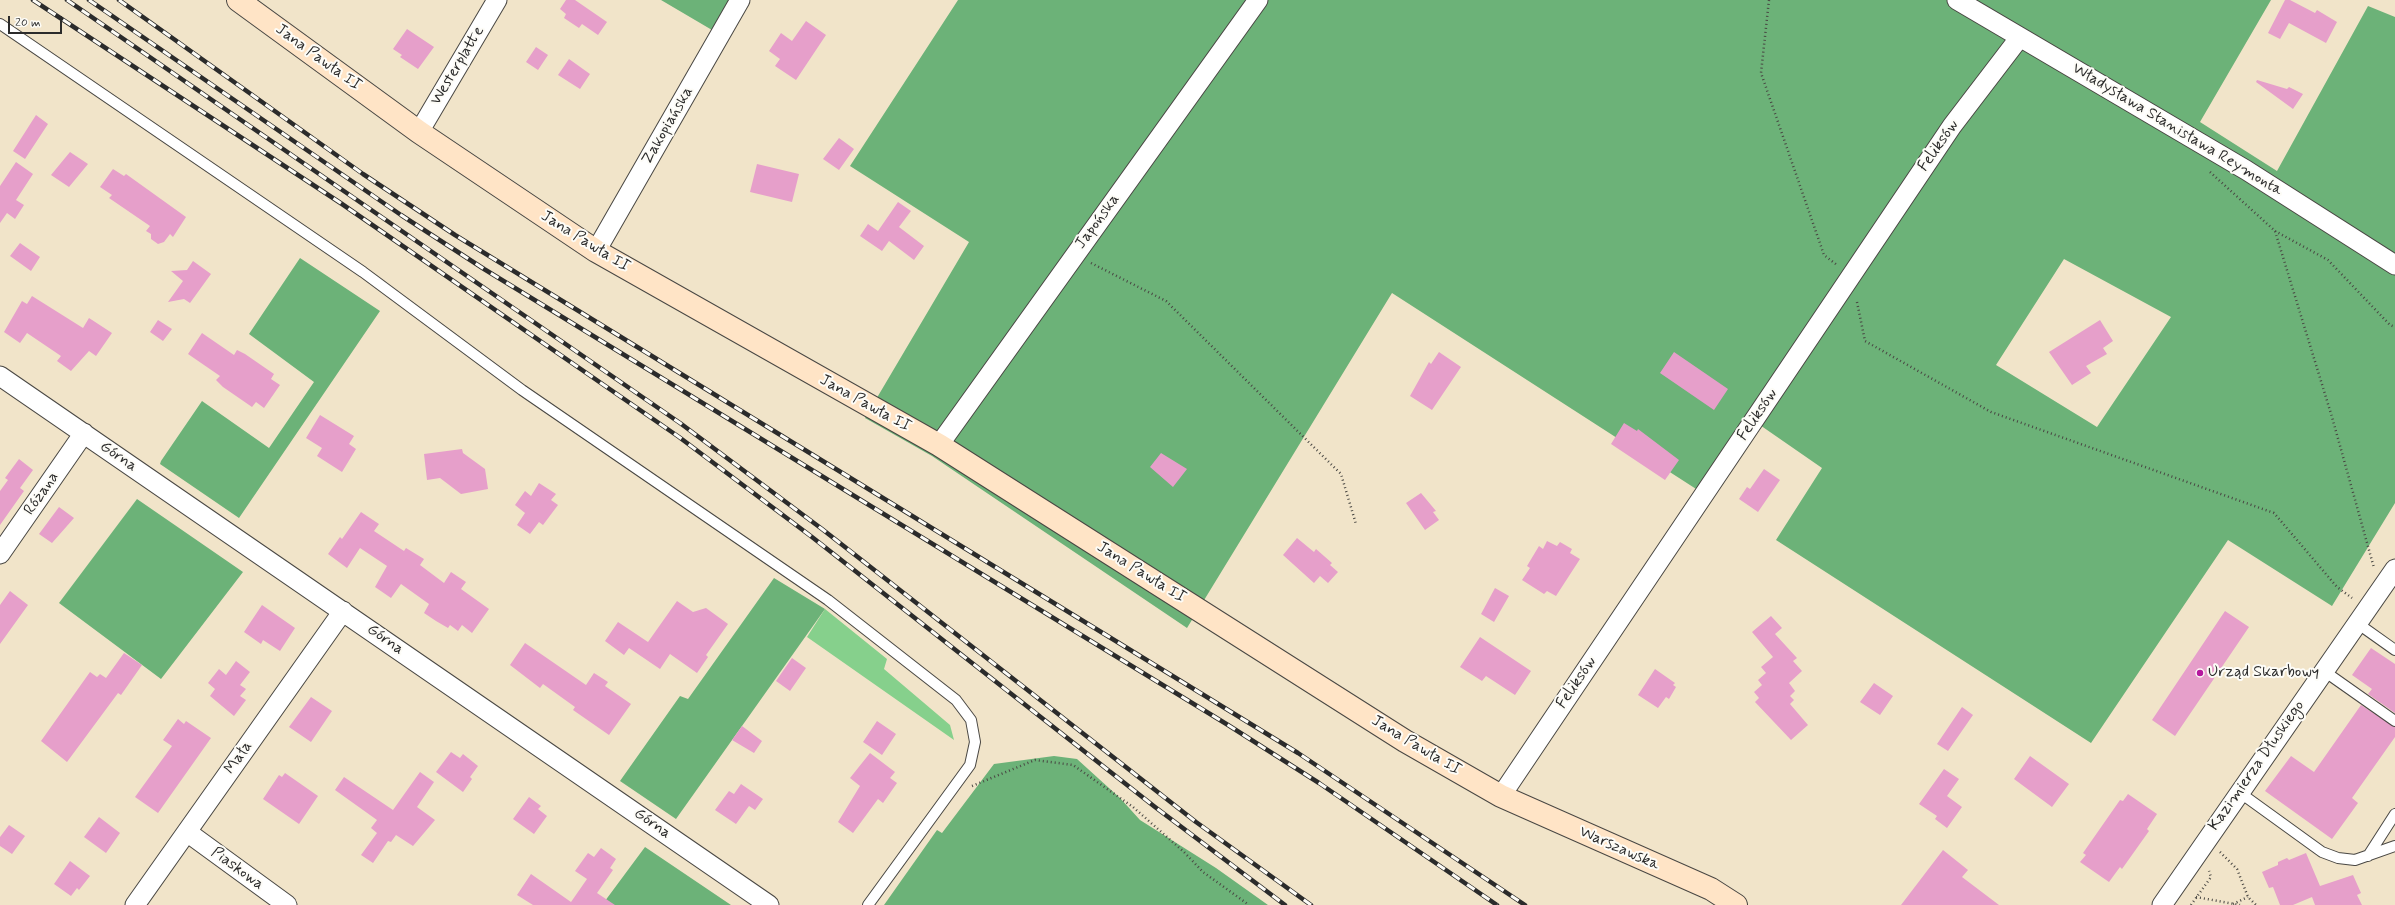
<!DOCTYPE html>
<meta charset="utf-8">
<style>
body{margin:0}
#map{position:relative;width:2395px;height:905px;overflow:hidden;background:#f1e4c9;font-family:Mynerve,sans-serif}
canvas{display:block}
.scale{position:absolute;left:8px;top:16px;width:54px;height:18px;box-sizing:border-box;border:2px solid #2b2b2b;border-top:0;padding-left:5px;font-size:12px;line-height:14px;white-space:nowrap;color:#2b2b2b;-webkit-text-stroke:3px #fdfcf7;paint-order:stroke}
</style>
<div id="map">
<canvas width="2395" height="905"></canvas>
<div class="scale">20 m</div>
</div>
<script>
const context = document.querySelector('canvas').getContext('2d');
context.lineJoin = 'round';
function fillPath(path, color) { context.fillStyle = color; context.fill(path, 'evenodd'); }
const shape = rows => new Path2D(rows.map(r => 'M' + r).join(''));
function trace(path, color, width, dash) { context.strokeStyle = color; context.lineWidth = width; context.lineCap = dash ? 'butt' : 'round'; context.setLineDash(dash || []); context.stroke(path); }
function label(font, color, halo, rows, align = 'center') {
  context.font = font + ' Mynerve,sans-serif'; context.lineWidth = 4; context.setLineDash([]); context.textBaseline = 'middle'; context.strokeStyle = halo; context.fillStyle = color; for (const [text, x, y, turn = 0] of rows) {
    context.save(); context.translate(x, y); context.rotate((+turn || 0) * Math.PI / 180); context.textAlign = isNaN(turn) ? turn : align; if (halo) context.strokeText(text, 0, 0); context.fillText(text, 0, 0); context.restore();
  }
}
fillPath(shape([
 [825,609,887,659,884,669,950,725,954,740,807,637]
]), '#86d08c');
fillPath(shape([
 [661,0,730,0,712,30],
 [958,0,2271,0,2200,122,2277,171,2368,6,2395,17,2395,503,2332,606,2228,540,2091,743,1776,540,1822,468,1757,423,1707,496,1392,293,1187,628,932,456,865,418,969,242,850,166],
 [2064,259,2171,317,2097,427,1996,365],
 [300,258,380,311,239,518,160,464,161,461,202,401,269,448,314,382,249,334],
 [137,499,243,572,161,679,59,603],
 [774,578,825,609,676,819,620,781,680,696,688,699],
 [1054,756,1077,759,1120,798,1140,820,1216,868,1268,905,884,905,937,830,942,833,994,764],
 [645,847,731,905,602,905]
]), '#6cb278');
fillPath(shape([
 [566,0,575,0,607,22,598,35,582,24,579,28,564,18,566,14,560,9],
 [2285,0,2290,0,2315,13,2317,10,2337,22,2326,43,2289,23,2280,39,2268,33],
 [806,21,826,35,796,80,775,66,780,59,769,51,781,33,792,41],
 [407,29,434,47,418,69,400,57,402,55,393,49],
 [536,47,548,55,538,70,526,62],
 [569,59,590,74,580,89,558,75],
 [2257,80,2287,89,2289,87,2303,94,2293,109,2256,82],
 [36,115,48,124,25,159,13,151],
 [839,138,854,149,839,170,823,159],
 [70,152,88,164,69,187,51,175],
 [16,162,33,174,16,200,24,205,15,219,7,213,0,223,0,186],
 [757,164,799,174,792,202,750,192],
 [113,169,124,176,126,174,186,217,173,237,170,234,164,242,158,244,151,239,151,234,146,231,150,226,109,198,112,195,100,187],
 [898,202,911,211,899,227,924,246,914,260,889,241,882,251,860,236,868,224,878,231],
 [20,243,40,257,31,271,10,256],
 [193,261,211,274,190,303,184,299,168,302,183,281,171,271,187,270],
 [32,296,83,328,89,318,112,333,96,356,89,351,71,371,57,361,61,356,27,333,20,343,4,332,22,301,27,304],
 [158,320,172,329,163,341,150,332],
 [2100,320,2113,341,2103,348,2107,354,2086,366,2091,373,2072,385,2049,352],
 [202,333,234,355,237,350,245,354,274,374,271,379,280,385,264,408,256,402,252,407,223,387,216,380,220,376,188,354],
 [1439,352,1461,367,1432,410,1410,396,1429,362,1431,364],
 [1674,352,1728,389,1714,410,1660,373],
 [320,415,354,436,349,444,356,449,342,472,317,456,322,448,306,438],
 [1624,423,1637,431,1638,429,1679,460,1665,480,1611,444],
 [462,449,463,453,485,469,488,489,461,494,440,478,427,480,424,454],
 [1161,453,1187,469,1173,487,1150,467],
 [19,459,33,470,20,488,24,491,0,525,0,491,8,480,5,478],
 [1764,469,1780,480,1758,512,1739,499,1747,487,1750,489],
 [539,483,556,494,551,500,558,505,543,525,539,522,530,534,517,525,525,513,515,505,525,491,531,496],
 [1421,493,1436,511,1433,512,1439,520,1425,530,1406,503],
 [59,507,74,518,52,543,39,534],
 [361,512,379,524,374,531,404,551,406,548,424,559,420,565,444,583,451,572,466,582,461,589,489,609,472,633,462,625,458,631,450,625,448,628,436,621,424,613,429,604,401,584,391,598,375,587,387,566,360,548,347,568,328,554,340,537,342,539],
 [1297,538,1314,552,1316,549,1332,563,1330,565,1338,572,1328,583,1320,576,1314,583,1283,555],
 [1547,541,1557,546,1560,542,1572,549,1570,553,1580,559,1556,596,1547,591,1544,594,1522,580,1530,568,1527,566,1539,546,1543,549],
 [1495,588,1509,596,1494,622,1481,614],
 [10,591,28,605,0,644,0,605],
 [677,601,693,612,706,608,728,624,706,655,708,657,697,673,670,654,660,669,629,648,624,655,605,641,618,622,648,642],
 [262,605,295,628,280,651,263,640,261,644,244,632],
 [2225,611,2249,627,2175,736,2152,720],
 [1771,616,1782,628,1775,634,1797,658,1793,661,1802,671,1789,683,1795,691,1790,696,1794,700,1790,704,1808,725,1791,740,1755,702,1759,698,1754,692,1762,685,1758,680,1766,673,1761,667,1773,657,1752,632],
 [1480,637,1531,671,1515,695,1486,676,1482,681,1460,667],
 [525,643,586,685,594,673,608,682,605,686,631,704,609,735,573,710,575,707,543,684,540,688,510,665],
 [2371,648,2395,664,2395,713,2368,694,2372,689,2352,675],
 [124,653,142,665,121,695,118,693,67,762,41,741,90,672,97,677,100,674,106,678],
 [792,658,806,668,790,691,776,681],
 [236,661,250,672,240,685,246,689,240,696,246,700,234,716,210,696,215,689,208,683,219,669,226,675],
 [1655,669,1675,683,1673,685,1676,687,1669,699,1666,697,1658,708,1638,695],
 [1874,683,1893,696,1880,715,1860,702],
 [311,697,332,711,311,742,289,727],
 [2361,705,2395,727,2395,737,2352,798,2358,803,2332,839,2265,791,2291,756,2314,772],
 [1962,707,1973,715,1948,751,1937,744],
 [178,719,184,724,186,721,211,738,158,813,135,797,172,746,163,740],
 [877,721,896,734,882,755,863,742],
 [742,726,762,741,754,753,732,740],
 [451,752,460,758,463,754,478,766,470,777,472,779,463,792,436,772],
 [870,753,895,772,890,778,897,783,883,803,878,799,853,833,838,822,860,786,850,778],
 [2030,756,2069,784,2052,807,2014,779],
 [1944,769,1959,779,1947,796,1962,807,1947,828,1935,819,1937,816,1919,804],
 [420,772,434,782,417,807,435,820,413,846,396,835,391,842,388,841,373,863,361,855,377,833,371,828,377,820,335,790,344,777,393,810],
 [285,773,318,796,299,824,263,799,279,775,282,777],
 [741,784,763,799,755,810,749,806,736,824,715,810,729,791,734,794],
 [2128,794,2157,814,2147,829,2149,831,2122,869,2120,867,2109,882,2080,862,2086,855,2083,853,2120,800,2123,801],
 [529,797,541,806,538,809,547,816,534,834,513,819],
 [99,817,120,833,106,853,84,837],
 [9,825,25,836,12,854,0,846,0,837],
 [601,848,616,859,610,868,613,870,597,893,615,905,533,905,517,895,531,874,571,902,587,879,575,871,588,853,594,857],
 [1943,850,1968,870,1962,877,1999,905,1901,905],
 [2306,853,2320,886,2353,875,2361,893,2357,895,2362,905,2315,905,2312,897,2293,905,2280,905,2273,887,2269,888,2262,872,2278,865,2278,862,2287,858,2289,860],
 [70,861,90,876,79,890,77,888,71,896,54,884]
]), '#e69fca');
const service = shape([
 [0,24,363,272,522,390,828,600,956,700,971,720,975,742,970,765,868,905],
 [2357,623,2395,650],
 [2324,671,2395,721],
 [2239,792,2322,852,2338,858,2355,860,2395,846],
 [2368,856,2395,814]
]);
const minor = shape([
 [1957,0,2246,170,2395,265],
 [419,132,497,0],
 [596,251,740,0],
 [0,376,769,905],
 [939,445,1258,0],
 [0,554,84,433],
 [1501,796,1952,126,2020,37],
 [187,832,287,905],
 [135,905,343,611],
 [2162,905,2395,569]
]);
const secondary = shape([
 [238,0,419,132,596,251,939,445,1405,741,1501,796,1711,889,1736,905]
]);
trace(service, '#494743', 12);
trace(minor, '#494743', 21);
trace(secondary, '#494743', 24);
trace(shape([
 [1769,0,1761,73,1824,255,1837,265],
 [2210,172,2275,231,2332,417,2374,568],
 [2275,231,2328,260,2390,325,2395,327],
 [1091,263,1166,301,1341,474,1356,524],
 [1857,302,1865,341,1991,412,2274,513,2337,587,2352,598],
 [972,786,1035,760,1073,765,1133,807,1184,852,1203,872,1249,905],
 [2220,852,2237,869,2248,897,2256,905],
 [2196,897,2240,905],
 [2233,904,2248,897],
 [2191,905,2211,877,2209,871]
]), '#494743', 2.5, [1, 3]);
trace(service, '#fff', 10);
trace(minor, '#fff', 19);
trace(secondary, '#ffe4c6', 22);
const rail = shape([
 [33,0,342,204,679,437,812,537,1155,807,1285,905],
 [67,0,680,423,822,529,1196,822,1311,905],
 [89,0,401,215,484,269,1228,725,1319,783,1497,905],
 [119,0,363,174,455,235,1298,753,1525,905]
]);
trace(rail, '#2b2b2b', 4.5);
trace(rail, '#fdfcf7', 3, [9]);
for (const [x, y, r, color] of [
 [2200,673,4,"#b5179e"]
]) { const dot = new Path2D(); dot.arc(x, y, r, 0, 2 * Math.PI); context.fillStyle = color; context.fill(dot); trace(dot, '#fdfcf7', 1.5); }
label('16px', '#2b2b2b', '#fdfcf7', [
 ["Jana Pawła II",318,58,36],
 ["Westerplatte",458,66,-59],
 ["Zakopiańska",668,126,-60],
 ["Władysława Stanisława Reymonta",2177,130,31],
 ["Feliksów",1939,146,-55],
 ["Japońska",1098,222,-54],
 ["Jana Pawła II",585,242,32],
 ["Jana Pawła II",865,404,29],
 ["Feliksów",1758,415,-56],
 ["Górna",118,457,34],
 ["Różana",42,494,-55],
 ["Jana Pawła II",1141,573,32],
 ["Górna",385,640,35],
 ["Feliksów",1577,683,-56],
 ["Jana Pawła II",1416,746,31],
 ["Mała",239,758,-55],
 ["Kazimierza Dłuskiego",2257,766,-55],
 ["Górna",652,824,35],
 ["Warszawska",1619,849,24],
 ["Piaskowa",237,869,36]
]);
label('16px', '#2b2b2b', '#fdfcf7', [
 ["Urząd Skarbowy",2208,673]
], 'left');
</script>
